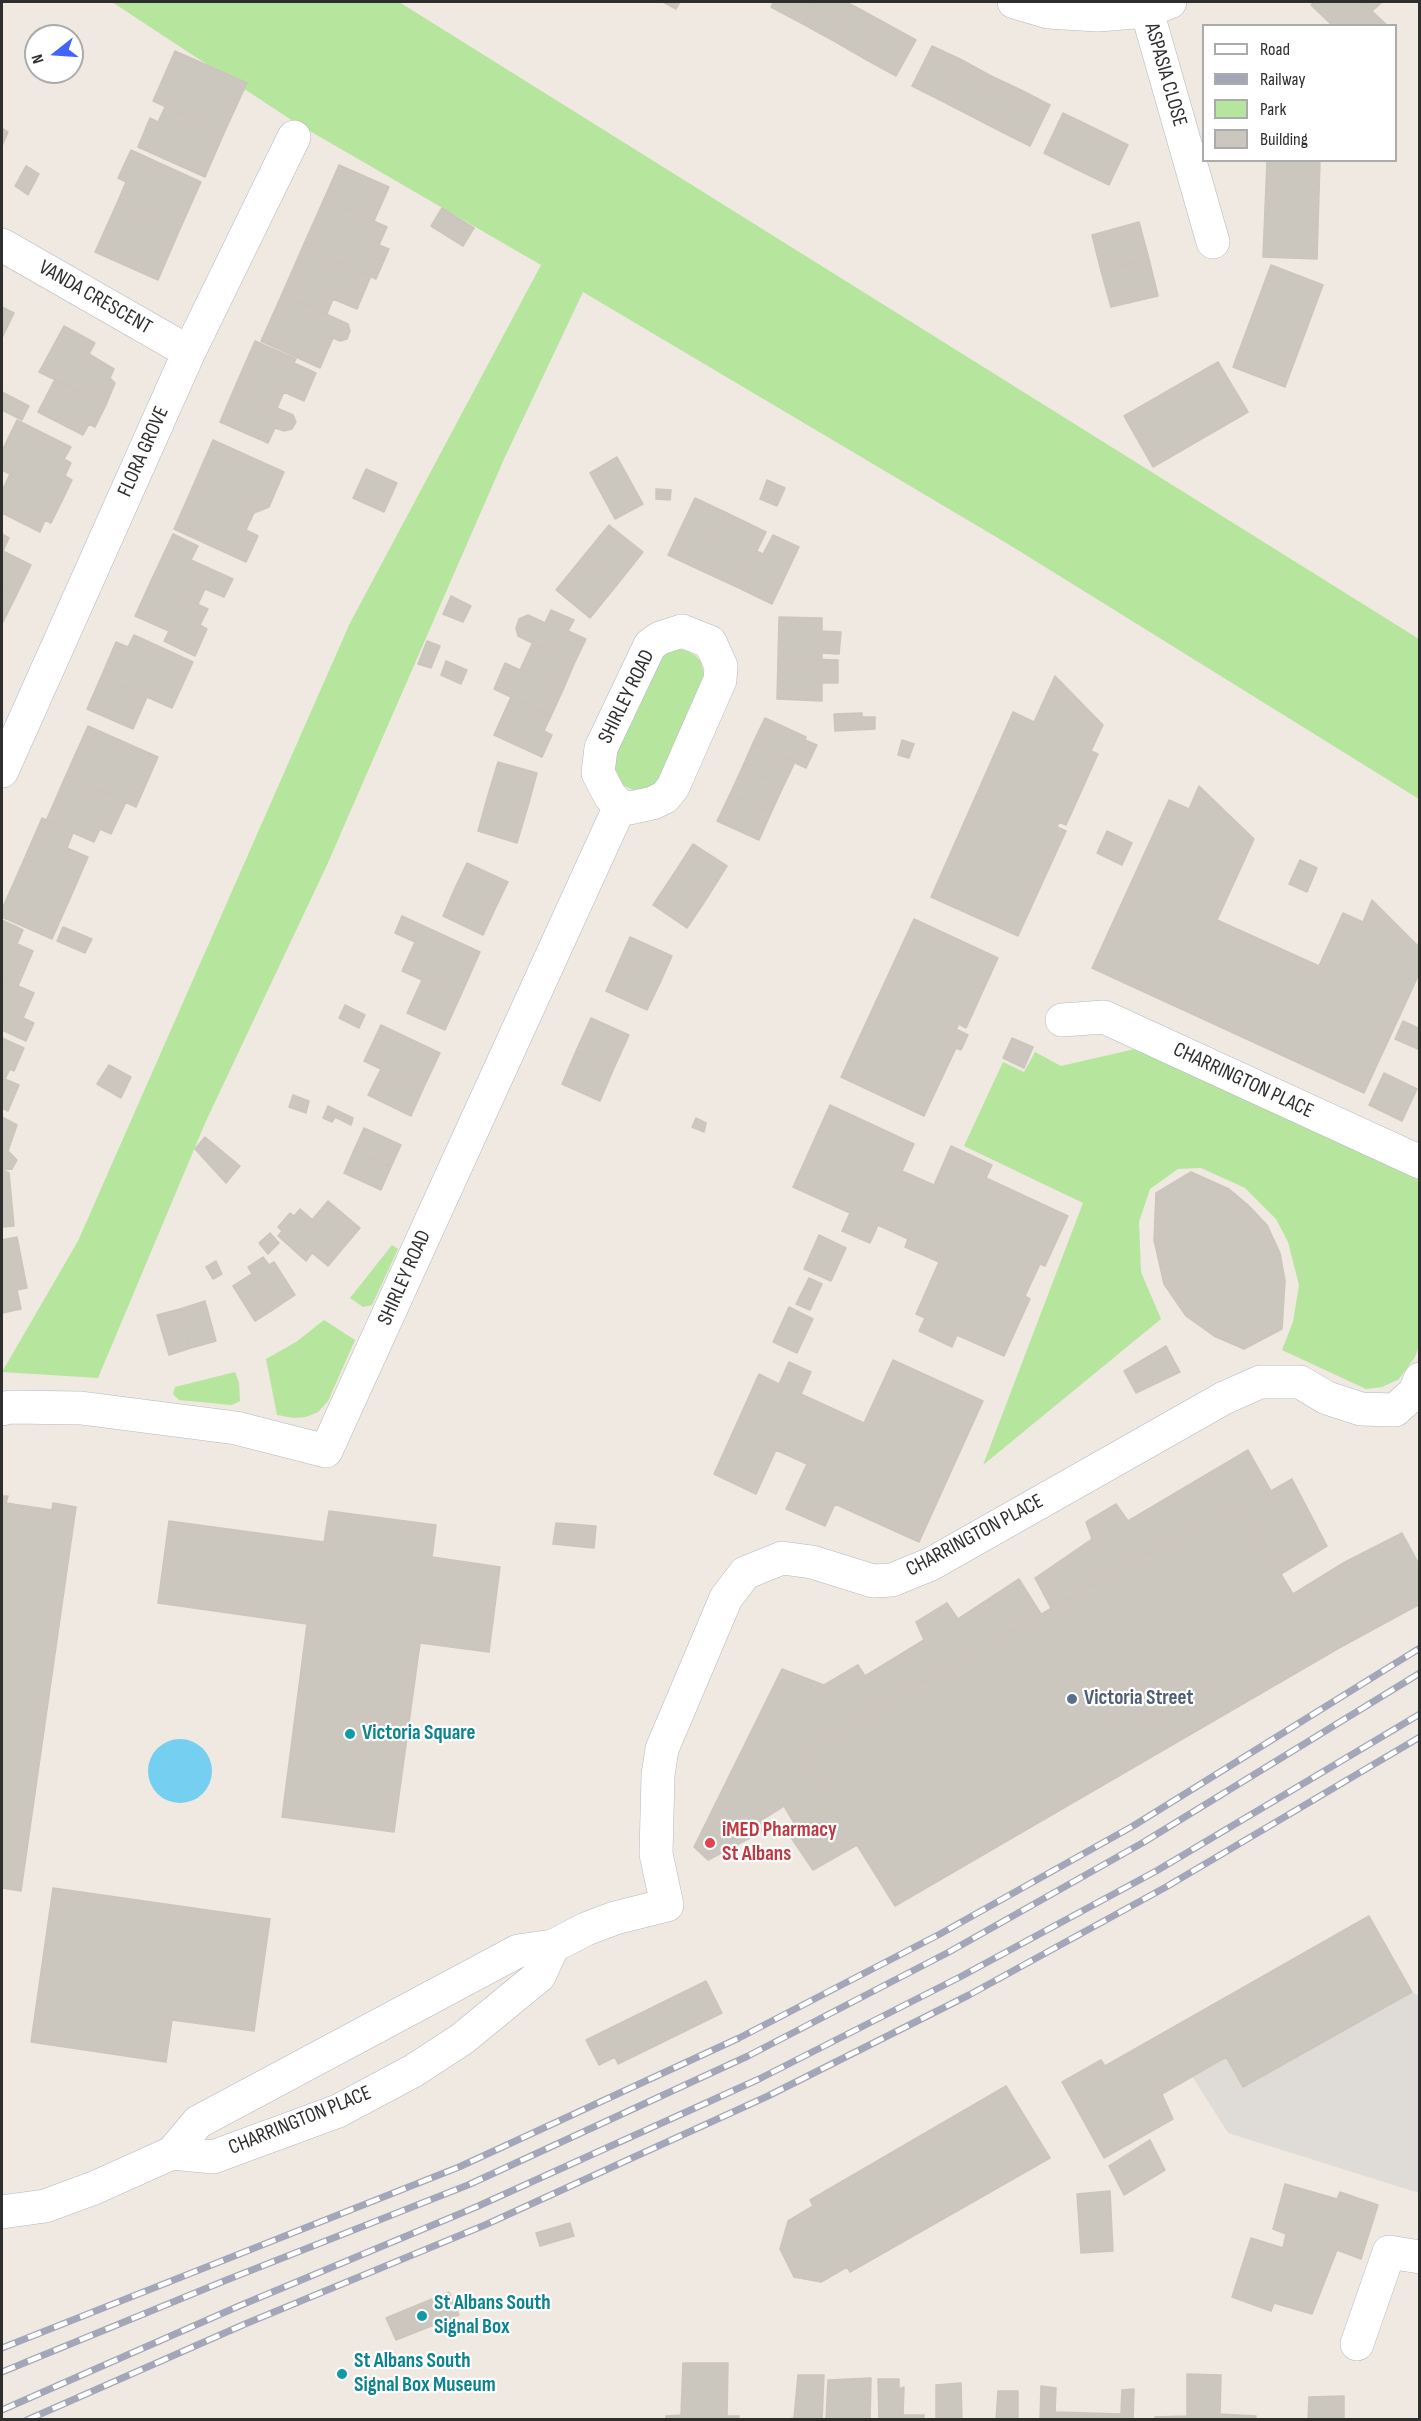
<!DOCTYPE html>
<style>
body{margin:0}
#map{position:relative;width:1421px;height:2421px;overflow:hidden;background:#efe9e1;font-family:"Sofia Sans Condensed",sans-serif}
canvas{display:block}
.frame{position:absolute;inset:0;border:3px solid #2e2e2e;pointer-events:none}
.legend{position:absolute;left:1202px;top:24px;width:195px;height:138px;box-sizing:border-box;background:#fff;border:2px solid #ababab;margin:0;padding:8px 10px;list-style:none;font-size:18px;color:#2e2e2e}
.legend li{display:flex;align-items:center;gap:12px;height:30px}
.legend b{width:30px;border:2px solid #ababab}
.north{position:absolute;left:24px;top:24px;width:60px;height:60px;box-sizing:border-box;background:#fff;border:2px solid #ababab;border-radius:50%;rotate:253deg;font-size:16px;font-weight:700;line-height:24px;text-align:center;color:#2e2e2e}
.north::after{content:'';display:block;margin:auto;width:21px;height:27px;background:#4264fb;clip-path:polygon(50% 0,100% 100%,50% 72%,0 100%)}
</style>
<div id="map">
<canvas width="1421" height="2421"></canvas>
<div class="frame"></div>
<ul class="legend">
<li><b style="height:8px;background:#fff"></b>Road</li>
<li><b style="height:8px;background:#a3a6b8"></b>Railway</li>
<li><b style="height:16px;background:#b6e59e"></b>Park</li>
<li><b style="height:16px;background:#cbc7bf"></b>Building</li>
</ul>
<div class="north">N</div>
</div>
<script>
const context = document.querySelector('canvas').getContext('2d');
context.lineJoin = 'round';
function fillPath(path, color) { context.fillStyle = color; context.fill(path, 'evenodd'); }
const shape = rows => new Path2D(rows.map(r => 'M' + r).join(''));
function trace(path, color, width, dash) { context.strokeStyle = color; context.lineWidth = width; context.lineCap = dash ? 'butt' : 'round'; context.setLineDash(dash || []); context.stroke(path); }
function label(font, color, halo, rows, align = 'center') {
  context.font = font + ' "Sofia Sans Condensed",sans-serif'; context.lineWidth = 4.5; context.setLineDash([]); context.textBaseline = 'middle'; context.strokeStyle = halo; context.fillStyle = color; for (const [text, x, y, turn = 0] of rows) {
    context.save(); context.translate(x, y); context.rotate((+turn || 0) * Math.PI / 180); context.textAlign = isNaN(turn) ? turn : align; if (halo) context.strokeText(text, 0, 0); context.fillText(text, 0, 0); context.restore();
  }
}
fillPath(shape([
 [112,2,399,2,1419,639,1419,799,1008,544,583,292,504,459,327,865,206,1121,98,1378,2,1372,78,1241,350,623,541,265,296,123],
 [678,649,687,651,696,656,701,662,705,679,660,780,652,787,633,790,621,784,616,778,612,756,661,654],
 [1135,1049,1419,1180,1419,1346,1415,1357,1399,1379,1382,1387,1366,1389,1282,1350,1293,1322,1299,1285,1288,1242,1276,1219,1245,1188,1201,1168,1178,1169,1150,1189,1139,1222,1141,1272,1161,1319,983,1465,1083,1203,964,1146,1003,1062,1024,1072,1035,1052,1061,1066],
 [392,1245,398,1249,372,1305,363,1307,350,1298],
 [324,1320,355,1340,328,1401,318,1412,306,1417,294,1418,277,1415,266,1359,296,1342],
 [235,1372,239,1383,240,1401,232,1405,179,1400,173,1394,175,1387]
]), '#b6e59e');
fillPath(shape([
 [1412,1992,1420,1997,1419,2193,1228,2133,1192,2076,1226,2057,1243,2086]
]), '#dfdcd8');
fillPath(shape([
 '148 1771a32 32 0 1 1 64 0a32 32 0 1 1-64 0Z'
]), '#75cff0');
const building = shape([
 [663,2,680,2,676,9,663,2],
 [774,2,815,2,803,24,771,7,774,2],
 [815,2,846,2,854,6,834,41,803,24,815,2],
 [1314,2,1362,2,1388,26,1333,26,1311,5,1314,2],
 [1362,2,1382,2,1372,11,1362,2],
 [854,6,885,23,865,59,834,41,854,6],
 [885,23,916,40,896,76,865,59,885,23],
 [932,46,962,60,942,101,912,86,932,46],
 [175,51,247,83,224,133,153,101,175,51],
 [962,60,991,76,971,116,942,101,962,60],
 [991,76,1021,90,1000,131,971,116,991,76],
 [1021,90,1050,105,1030,146,1000,131,1021,90],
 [165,107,224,133,205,177,138,147,150,118,158,122,165,107],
 [1063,113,1096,129,1076,169,1044,153,1063,113],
 [2,128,8,132,2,146,2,128],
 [1096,129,1128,145,1109,185,1076,169,1096,129],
 [131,150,201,182,180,229,118,201,126,182,118,178,131,150],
 [1267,160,1320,160,1317,259,1263,257,1267,160],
 [339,165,389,187,374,221,324,199,339,165],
 [26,166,39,174,28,195,15,186,26,166],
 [324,199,387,227,379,245,389,249,376,279,303,246,324,199],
 [118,201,180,229,158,280,95,252,118,201],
 [442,208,474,228,463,246,431,226,442,208],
 [1139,222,1149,259,1101,271,1092,235,1139,222],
 [303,246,371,276,357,309,333,299,327,314,282,294,303,246],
 [1149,259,1158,296,1111,307,1101,271,1149,259],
 [1271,265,1323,285,1285,387,1233,367,1271,265],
 [282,294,348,324,350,331,347,339,340,341,333,338,320,368,261,341,282,294],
 [2,307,14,313,2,338,2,307],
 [64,326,95,343,89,354,114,369,110,378,115,383,106,405,39,372,64,326],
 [255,341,296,359,294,363,316,373,304,401,284,392,277,408,234,389,255,341],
 [1218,362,1248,412,1153,467,1124,416,1218,362],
 [55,379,106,405,95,427,89,424,83,435,38,412,55,379],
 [234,389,293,415,296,422,292,429,284,431,275,428,268,443,220,422,234,389],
 [2,392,29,406,22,420,2,410,2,392],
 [17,420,71,447,64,459,71,463,65,476,72,480,62,501,2,470,2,451,17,420],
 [213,440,284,472,269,507,254,513,193,486,213,440],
 [617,457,643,504,615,519,590,473,617,457],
 [366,469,397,483,384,512,353,498,366,469],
 [10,474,62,501,51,523,45,520,40,532,2,513,2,491,10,474],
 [767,480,785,488,777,506,760,499,767,480],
 [193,486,254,513,246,530,258,536,246,562,174,529,193,486],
 [656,489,671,490,670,500,656,499,656,489],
 [695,498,727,513,700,570,668,555,695,498],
 [727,513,766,532,739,588,700,570,727,513],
 [609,525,643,552,616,586,582,558,609,525],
 [2,534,9,538,3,551,31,565,16,596,2,589,2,534],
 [173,534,198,546,191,560,233,579,224,597,205,589,198,604,150,583,173,534],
 [773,535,799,547,772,604,739,588,756,551,763,554,773,535],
 [582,558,616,586,590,618,556,590,582,558],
 [150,583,208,609,200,625,207,629,195,656,164,641,169,631,135,616,150,583],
 [2,589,16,596,2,624,2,589],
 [451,596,471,606,463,622,443,614,451,596],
 [551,610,574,620,568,631,586,639,574,664,518,636,516,628,519,619,528,615,545,623,551,610],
 [779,617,822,618,822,631,841,632,839,654,822,653,822,660,778,658,779,617],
 [134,635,193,662,172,708,101,677,116,642,128,647,134,635],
 [427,641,440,646,431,668,418,664,427,641],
 [532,644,574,664,563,690,520,670,532,644],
 [778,658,838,660,838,683,822,683,822,701,777,699,778,658],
 [446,661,467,670,461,684,441,675,446,661],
 [505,663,563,690,551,716,494,689,505,663],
 [1055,676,1103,725,1091,751,1098,754,1066,825,1059,822,1057,827,1066,831,1018,936,931,897,1013,712,1034,722,1055,676],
 [101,677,147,697,133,729,87,709,101,677],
 [511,697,551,716,544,731,552,735,542,757,494,735,511,697],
 [862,713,862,717,875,717,875,729,835,731,834,714,862,713],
 [765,718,806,737,805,740,817,745,806,768,753,743,765,718],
 [88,726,158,757,136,807,66,775,88,726],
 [902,740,914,744,909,758,898,755,902,740],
 [753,743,795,762,783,787,742,768,753,743],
 [498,762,537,773,528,806,488,795,498,762],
 [742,768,783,787,771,813,730,794,742,768],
 [66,775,126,802,111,834,100,829,94,842,46,821,66,775],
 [1199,786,1254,839,1217,920,1319,966,1343,913,1363,922,1372,900,1420,948,1420,972,1364,1093,1092,968,1169,800,1189,809,1199,786],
 [730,794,771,813,759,840,717,821,730,794],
 [488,795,528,806,517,843,478,831,488,795],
 [42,818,73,833,67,848,88,857,72,894,19,871,42,818],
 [1107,831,1132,843,1122,865,1097,853,1107,831],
 [693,844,727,866,707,898,673,875,693,844],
 [1300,860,1317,868,1307,892,1289,884,1300,860],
 [467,863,508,882,496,907,455,888,467,863],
 [19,871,72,894,52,939,2,917,2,909,19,871],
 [673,875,707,898,687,928,653,905,673,875],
 [455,888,496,907,483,935,443,916,455,888],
 [402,916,480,952,460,997,402,971,415,942,395,933,402,916],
 [914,919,998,958,966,1028,959,1024,956,1029,968,1035,961,1050,956,1048,924,1116,841,1077,914,919],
 [2,920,23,930,17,944,33,951,18,986,2,979,2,920],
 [63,927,92,939,85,953,57,941,63,927],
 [630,937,672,956,660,983,618,964,630,937],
 [618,964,660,983,647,1010,606,991,618,964],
 [2,979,34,993,23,1018,34,1023,26,1041,2,1030,2,979],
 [422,980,460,997,445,1030,407,1013,422,980],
 [345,1005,365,1015,359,1028,339,1018,345,1005],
 [591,1018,629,1035,614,1068,576,1051,591,1018],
 [1403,1021,1420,1029,1420,1050,1395,1039,1403,1021],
 [381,1025,440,1053,423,1089,364,1061,381,1025],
 [2,1038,24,1048,14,1071,10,1069,5,1079,19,1085,8,1111,2,1108,2,1038],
 [1012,1038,1033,1047,1024,1068,1003,1058,1012,1038],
 [576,1051,614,1068,600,1101,562,1084,576,1051],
 [109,1065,131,1077,121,1098,97,1084,109,1065],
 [381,1069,423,1089,411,1116,368,1095,381,1069],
 [1384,1073,1417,1089,1402,1121,1369,1105,1384,1073],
 [293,1095,309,1101,306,1113,289,1107,293,1095],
 [830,1105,914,1144,902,1171,934,1185,951,1146,992,1165,986,1178,1068,1216,1045,1266,1040,1264,1025,1296,1030,1299,1004,1356,957,1335,952,1347,919,1331,925,1318,916,1314,939,1262,905,1247,908,1239,878,1225,870,1243,842,1231,850,1213,793,1187,830,1105],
 [328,1106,353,1118,351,1125,335,1117,332,1122,323,1118,328,1106],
 [2,1117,17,1125,8,1151,17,1160,12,1169,2,1170,2,1117],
 [696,1118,706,1123,704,1132,692,1127,696,1118],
 [364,1128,401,1145,391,1167,354,1150,364,1128],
 [205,1137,240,1166,226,1183,195,1149,205,1137],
 [354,1150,391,1167,381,1190,344,1173,354,1150],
 [2,1170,9,1173,14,1226,2,1227,2,1170],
 [1191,1172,1229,1189,1248,1205,1267,1225,1280,1253,1285,1281,1282,1329,1244,1349,1214,1336,1186,1316,1164,1284,1154,1240,1156,1193,1191,1172],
 [328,1201,360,1228,344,1247,312,1220,328,1201],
 [300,1209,344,1247,328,1266,312,1253,306,1261,278,1236,282,1231,278,1227,290,1213,294,1216,300,1209],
 [270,1233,279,1243,268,1254,259,1243,270,1233],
 [819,1235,846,1248,831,1281,804,1269,819,1235],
 [17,1237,27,1288,17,1290,21,1309,2,1313,2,1240,17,1237],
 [263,1257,269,1265,274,1262,295,1295,274,1309,248,1267,263,1257],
 [216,1261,222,1274,213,1279,206,1267,216,1261],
 [252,1274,274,1309,255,1321,233,1286,252,1274],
 [809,1278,822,1284,810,1310,796,1304,809,1278],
 [205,1301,216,1341,191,1348,180,1309,205,1301],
 [789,1307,813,1319,797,1353,773,1342,789,1307],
 [180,1309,191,1348,169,1355,157,1315,180,1309],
 [1166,1346,1180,1372,1136,1393,1124,1371,1166,1346],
 [893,1360,983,1401,919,1542,835,1504,825,1526,786,1509,807,1464,776,1450,756,1494,714,1474,759,1374,779,1384,789,1362,811,1372,801,1394,864,1423,893,1360],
 [1248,1450,1271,1491,1292,1479,1327,1546,1281,1574,1237,1502,1051,1608,1035,1578,1092,1539,1086,1522,1116,1504,1128,1521,1248,1450],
 [2,1496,8,1496,6,1503,52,1510,53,1503,76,1507,21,1891,2,1888,2,1496],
 [1237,1502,1293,1594,1345,1562,1402,1533,1420,1566,1420,1604,1339,1648,895,1906,857,1845,813,1870,788,1833,832,1807,804,1750,1237,1502],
 [329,1511,436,1525,432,1557,500,1567,489,1652,420,1643,394,1832,282,1817,307,1624,158,1603,169,1521,324,1542,329,1511],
 [556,1523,596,1526,594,1548,553,1544,556,1523],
 [1019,1579,1041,1614,804,1750,832,1807,797,1828,784,1806,760,1821,765,1830,708,1860,694,1847,782,1669,824,1685,858,1665,865,1676,924,1640,916,1622,947,1603,958,1619,1019,1579],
 [53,1888,270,1919,254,2031,172,2020,166,2062,31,2042,53,1888],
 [1369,1916,1412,1992,1243,2087,1226,2057,1162,2094,1173,2119,1104,2158,1062,2082,1101,2060,1105,2066,1369,1916],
 [706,1981,722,2013,618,2064,615,2057,599,2065,586,2040,706,1981],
 [1006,2086,1050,2158,850,2272,847,2267,821,2282,794,2277,780,2249,788,2221,813,2206,810,2200,1006,2086],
 [1150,2140,1165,2170,1124,2195,1109,2166,1150,2140],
 [1285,2184,1337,2199,1340,2192,1378,2205,1361,2259,1337,2250,1312,2314,1274,2303,1271,2311,1232,2297,1251,2238,1283,2248,1286,2234,1273,2229,1285,2184],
 [1110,2191,1113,2251,1081,2253,1077,2194,1110,2191],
 [570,2223,574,2236,540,2246,536,2233,570,2223],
 [449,2292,459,2315,396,2340,386,2318,449,2292],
 [683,2363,728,2363,727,2416,739,2416,739,2420,666,2420,666,2416,681,2415,683,2363],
 [1187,2374,1221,2375,1220,2414,1256,2416,1255,2420,1155,2420,1155,2417,1187,2416,1187,2374],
 [798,2375,824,2375,822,2420,781,2420,794,2418,798,2375],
 [871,2378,870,2420,826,2420,828,2380,871,2378],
 [878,2379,899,2379,899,2389,904,2387,903,2415,924,2415,924,2420,879,2420,878,2379],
 [961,2383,962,2420,936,2420,936,2385,961,2383],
 [1041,2386,1056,2388,1055,2412,1121,2414,1122,2390,1134,2389,1133,2420,1040,2420,1041,2386],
 [998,2391,1018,2391,1018,2420,996,2420,998,2391],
 [1344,2396,1344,2420,1306,2420,1308,2419,1309,2397,1344,2396]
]);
fillPath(building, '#cbc7bf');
trace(building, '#cbc5ba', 1.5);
const minor = shape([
 [1014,2,1048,12,1098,15,1147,11,1170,2],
 [1147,11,1213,242],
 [2,245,189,352],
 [682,631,710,642,721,666,720,680,673,787,665,797,653,803,630,808,620,806,610,796,598,773,601,748,650,645,660,638,682,631],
 [2,771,189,352,294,137],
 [1062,1020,1104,1017,1420,1162],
 [2,1409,10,1407,81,1408,236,1428,326,1451,620,806],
 [172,2153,213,2157,338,2111,413,2071,462,2039,539,1976,553,1946],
 [2,2212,45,2206,94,2188,172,2153,198,2122,518,1951,553,1946,586,1929,615,1918,667,1905,656,1854,658,1775,662,1749,726,1598,745,1573,782,1558,812,1562,873,1581,892,1580,931,1564,1224,1398,1260,1382,1300,1382,1327,1398,1361,1409,1395,1410,1415,1392,1420,1379],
 [1357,2344,1389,2252,1420,2257]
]);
trace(minor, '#b4b7c1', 34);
trace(minor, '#fff', 33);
const rail = shape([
 [2,2348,459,2167,739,2038,940,1934,1133,1826,1420,1648],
 [2,2372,229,2279,468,2185,748,2056,949,1952,1144,1842,1420,1673],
 [2,2410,239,2306,476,2207,759,2079,960,1977,1158,1870,1420,1714],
 [27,2420,245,2324,485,2225,768,2096,969,1995,1166,1887,1420,1737]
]);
trace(rail, '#a3a6b8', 7);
trace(rail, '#fff', 4.5, [14]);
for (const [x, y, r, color] of [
 [1072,1699,6,"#5c6f8a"],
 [350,1734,6,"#0f9aa8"],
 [710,1843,6,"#e0444e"],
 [422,2316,6,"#0f9aa8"],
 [342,2374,6,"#0f9aa8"]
]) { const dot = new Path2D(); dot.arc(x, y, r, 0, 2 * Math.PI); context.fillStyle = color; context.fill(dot); trace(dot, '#fff', 2); }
label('21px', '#2e2e2e', '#fff', [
 ["ASPASIA CLOSE",1165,75,74],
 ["VANDA CRESCENT",95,298,30],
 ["FLORA GROVE",144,452,-66],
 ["SHIRLEY ROAD",627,697,-64],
 ["CHARRINGTON PLACE",1243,1081,25],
 ["SHIRLEY ROAD",405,1278,-66],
 ["CHARRINGTON PLACE",975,1536,-28],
 ["CHARRINGTON PLACE",300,2121,-22]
]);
label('bold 21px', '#4e5e75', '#fff', [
 ["Victoria Street",1084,1699]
], 'left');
label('bold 21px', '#0d838f', '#fff', [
 ["Victoria Square",362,1734],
 ["St Albans South",434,2304],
 ["Signal Box",434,2328],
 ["St Albans South",354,2362],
 ["Signal Box Museum",354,2386]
], 'left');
label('bold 21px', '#be3a42', '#fff', [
 ["iMED Pharmacy",722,1831],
 ["St Albans",722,1855]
], 'left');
</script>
